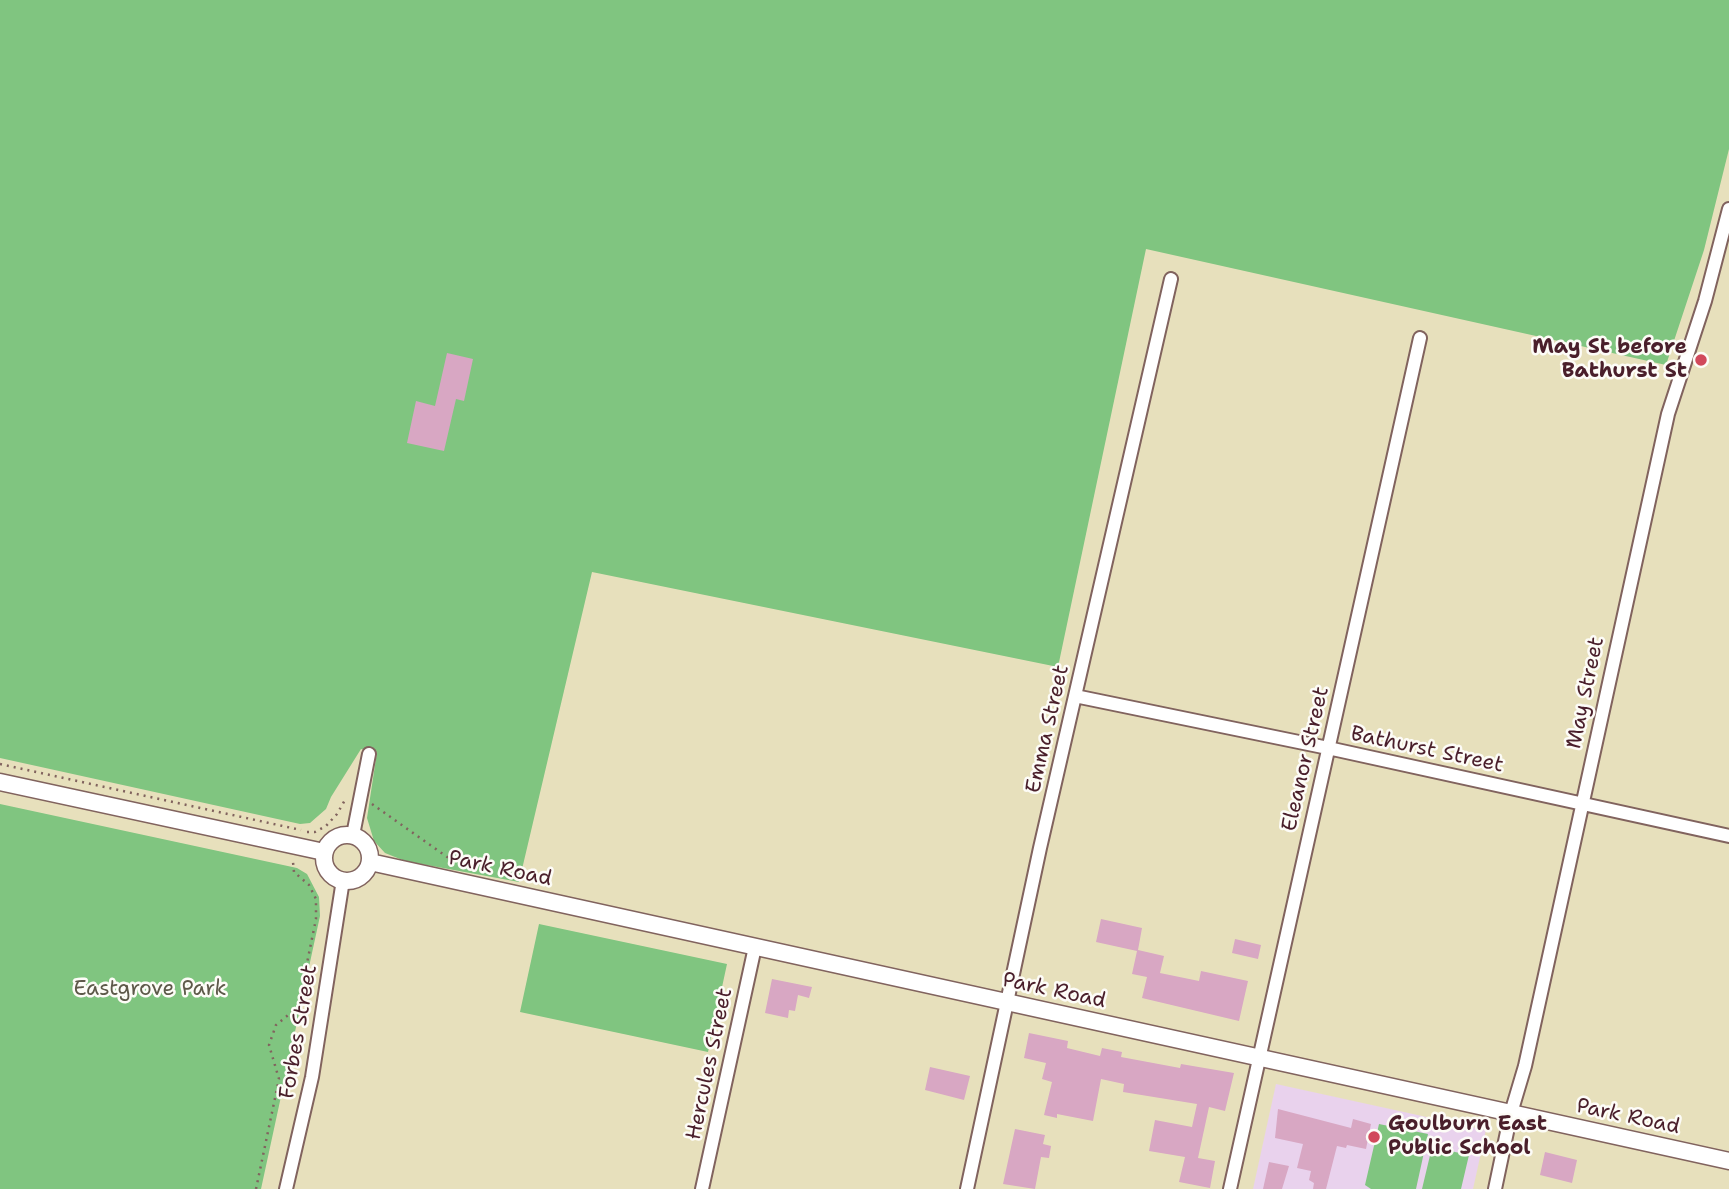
<!DOCTYPE html>
<style>
body{margin:0}
canvas{display:block;background:#e7e0bc}
</style>
<canvas width="1729" height="1189"></canvas>
<script>
const context = document.querySelector('canvas').getContext('2d');
context.lineJoin = 'round';
function fillPath(path, color) { context.fillStyle = color; context.fill(path, 'evenodd'); }
const shape = rows => new Path2D(rows.map(r => 'M' + r).join(''));
function trace(path, color, width, dash) { context.strokeStyle = color; context.lineWidth = width; context.lineCap = dash ? 'butt' : 'round'; context.setLineDash(dash || []); context.stroke(path); }
function label(font, color, halo, rows, align = 'center') {
  context.font = font + ' "Shantell Sans",sans-serif'; context.lineWidth = 5; context.setLineDash([]); context.textBaseline = 'middle'; context.strokeStyle = halo; context.fillStyle = color; for (const [text, x, y, turn = 0] of rows) {
    context.save(); context.translate(x, y); context.rotate((+turn || 0) * Math.PI / 180); context.textAlign = isNaN(turn) ? turn : align; if (halo) context.strokeText(text, 0, 0); context.fillText(text, 0, 0); context.restore();
  }
}
fillPath(shape([
 [1276,1084,1486,1130,1473,1189,1253,1189]
]), '#e9d2ed');
fillPath(shape([
 [0,0,1729,0,1729,149,1704,250,1666,365,1146,249,1058,667,592,572,519,882,405,861,385,853,374,841,367,818,377,752,361,749,331,797,326,809,310,823,300,824,0,758],
 [0,804,297,868,307,874,319,897,320,916,261,1189,0,1189],
 [539,924,727,964,708,1052,520,1012],
 [1379,1124,1428,1134,1416,1189,1371,1189,1365,1185],
 [1432,1147,1469,1155,1461,1189,1422,1189]
]), '#80c580');
fillPath(shape([
 [447,353,473,359,464,401,456,399,444,451,407,443,416,401,435,406],
 [1101,919,1142,928,1138,950,1164,956,1160,973,1199,981,1201,971,1248,981,1239,1021,1142,998,1147,977,1132,974,1137,951,1096,942],
 [1235,939,1261,945,1258,959,1232,953],
 [772,979,812,987,809,998,798,995,795,1011,789,1010,788,1018,765,1013],
 [1029,1033,1068,1041,1067,1048,1100,1056,1102,1048,1122,1052,1121,1057,1180,1068,1181,1064,1234,1073,1225,1111,1209,1107,1198,1158,1215,1161,1210,1188,1179,1182,1185,1157,1149,1151,1155,1120,1192,1127,1197,1104,1123,1092,1124,1084,1101,1079,1093,1121,1057,1114,1057,1118,1044,1115,1052,1082,1042,1079,1046,1063,1024,1058],
 [930,1067,970,1076,964,1100,925,1090],
 [1278,1109,1351,1128,1353,1119,1371,1124,1366,1149,1347,1145,1346,1148,1337,1146,1326,1189,1313,1189,1314,1183,1309,1180,1311,1171,1297,1168,1303,1144,1275,1138],
 [1015,1129,1045,1135,1043,1144,1051,1146,1049,1158,1041,1157,1035,1189,1003,1184],
 [1545,1152,1577,1160,1572,1183,1540,1175],
 [1269,1162,1289,1166,1282,1189,1263,1189]
]), '#d8a7c3');
const minor = shape([
 [1075,696,1328,748,1729,836],
 [353,835,369,754],
 [286,1189,312,1077,343,880],
 [702,1189,755,947],
 [967,1189,1040,848,1171,279],
 [1230,1189,1420,338],
 [1495,1189,1511,1113,1525,1066,1668,414,1705,301,1729,209]
]);
const tertiary = shape([
 [0,782,324,852],
 '324 858a23 23 0 1 1 46 0a23 23 0 1 1-46 0Z',
 [370,862,1729,1161]
]);
trace(minor, '#81635e', 16);
trace(tertiary, '#81635e', 19);
trace(shape([
 [0,764,301,830],
 [372,804,450,859,464,864],
 [307,832,315,832,326,826,337,814,345,800],
 [256,1189,279,1079,269,1045,276,1025,298,1007,316,919,316,899,309,885,294,872,293,862]
]), '#81635e', 2.5, [2, 5]);
trace(minor, '#fff', 12);
trace(tertiary, '#fff', 16);
for (const [x, y, r, color] of [
 [1701,360,7,"#d1495b"],
 [1374,1137,7,"#d1495b"]
]) { const dot = new Path2D(); dot.arc(x, y, r, 0, 2 * Math.PI); context.fillStyle = color; context.fill(dot); trace(dot, '#fdfcf7', 2.5); }
label('bold 21px', '#4a1f2b', '#fdfcf7', [
 ["May St before",1687,348],
 ["Bathurst St",1687,372],
 ["Goulburn East",1388,1125,"left"],
 ["Public School",1388,1149,"left"]
], 'right');
label('21px', '#4a1f2b', '#fdfcf7', [
 ["May Street",1586,693,-78],
 ["Emma Street",1048,729,-77],
 ["Bathurst Street",1427,750,12],
 ["Eleanor Street",1306,759,-77],
 ["Park Road",500,869,12],
 ["Park Road",1054,991,12],
 ["Forbes Street",299,1032,-80],
 ["Hercules Street",710,1064,-78],
 ["Park Road",1628,1117,12]
]);
label('21px', '#5d5949', '#fdfcf7', [
 ["Eastgrove Park",150,990]
]);
</script>
